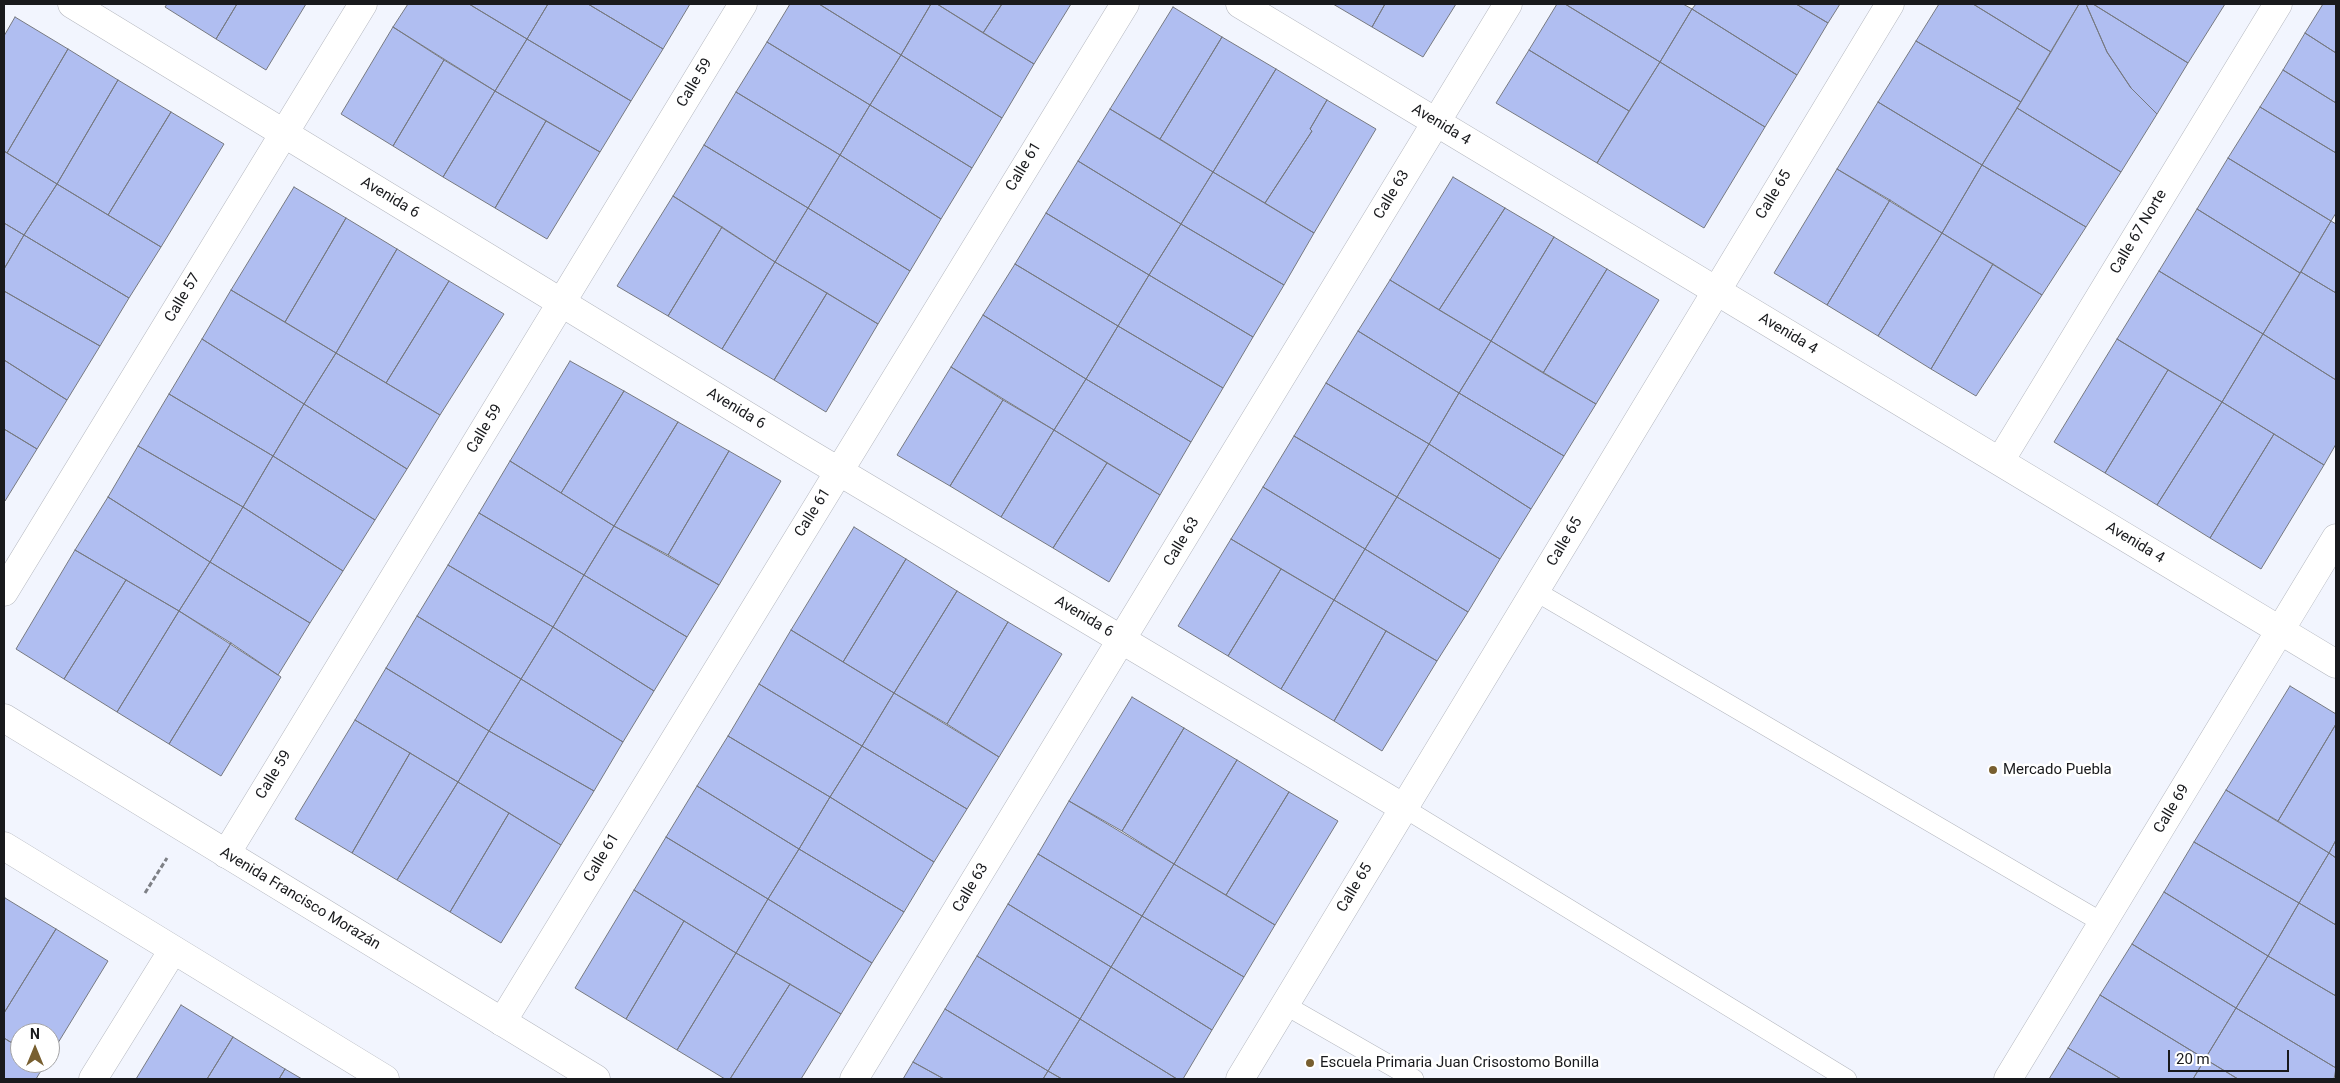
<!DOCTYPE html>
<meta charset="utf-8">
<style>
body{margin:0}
#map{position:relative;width:2340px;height:1083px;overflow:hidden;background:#f2f5fe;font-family:Roboto,sans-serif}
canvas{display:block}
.frame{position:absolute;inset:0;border:5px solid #191a1d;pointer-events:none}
.north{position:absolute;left:10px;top:1023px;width:50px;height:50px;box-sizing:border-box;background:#fff;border:1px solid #a3a3a5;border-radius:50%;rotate:0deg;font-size:14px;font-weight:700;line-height:20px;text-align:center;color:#191a1d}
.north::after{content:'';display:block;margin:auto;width:18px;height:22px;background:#785f30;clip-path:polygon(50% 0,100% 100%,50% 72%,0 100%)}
.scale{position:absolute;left:2168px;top:1050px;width:121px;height:22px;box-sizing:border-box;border:2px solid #191a1d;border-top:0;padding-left:6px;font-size:15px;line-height:18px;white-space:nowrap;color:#191a1d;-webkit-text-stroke:4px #fff;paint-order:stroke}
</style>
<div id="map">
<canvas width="2340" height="1083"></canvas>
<div class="frame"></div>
<div class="north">N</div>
<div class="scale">20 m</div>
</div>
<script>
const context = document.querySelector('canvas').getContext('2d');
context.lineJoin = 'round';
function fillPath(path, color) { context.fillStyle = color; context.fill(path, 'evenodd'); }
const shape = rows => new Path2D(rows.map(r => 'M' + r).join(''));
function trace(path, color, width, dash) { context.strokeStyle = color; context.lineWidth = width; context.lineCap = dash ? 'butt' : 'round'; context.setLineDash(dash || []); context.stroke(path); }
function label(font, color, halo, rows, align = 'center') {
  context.font = font + ' Roboto,sans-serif'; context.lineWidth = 5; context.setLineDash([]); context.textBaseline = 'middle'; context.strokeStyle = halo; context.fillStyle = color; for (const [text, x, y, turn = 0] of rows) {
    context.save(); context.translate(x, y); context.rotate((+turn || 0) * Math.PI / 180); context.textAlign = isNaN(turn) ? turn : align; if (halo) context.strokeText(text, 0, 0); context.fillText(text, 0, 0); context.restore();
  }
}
const building = shape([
 [167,4,237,4,216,39,165,7,167,4],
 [237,4,306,4,266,70,216,39,237,4],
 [408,4,469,4,527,39,495,91,393,27,408,4],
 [469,4,548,4,527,39,469,4],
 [548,4,588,4,663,49,631,101,527,39,548,4],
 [588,4,690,4,663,49,588,4],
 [790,4,819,4,901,55,870,105,767,42,790,4],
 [819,4,931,4,901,55,819,4],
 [931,4,937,4,1034,64,1002,118,901,55,931,4],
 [937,4,1002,4,983,33,937,4],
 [1002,4,1071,4,1034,64,983,33,1002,4],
 [1333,4,1385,4,1372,27,1333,4],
 [1385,4,1456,4,1423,57,1372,27,1385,4],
 [1557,4,1565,4,1660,62,1629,111,1529,50,1557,4],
 [1565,4,1683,4,1692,9,1660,62,1565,4],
 [1696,4,1796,4,1828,23,1797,75,1692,9,1696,4],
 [1796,4,1840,4,1828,23,1796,4],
 [1939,4,1973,4,2051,52,2021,102,1916,41,1939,4],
 [1973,4,2079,4,2051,52,1973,4],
 [2079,4,2086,4,2107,52,2131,88,2157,114,2121,172,2017,108,2079,4],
 [2086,4,2093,4,2188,63,2157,114,2131,88,2107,52,2086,4],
 [2093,4,2225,4,2188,63,2093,4],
 [2323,4,2336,4,2336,53,2305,33,2323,4],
 [1173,7,1222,37,1160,139,1110,109,1173,7],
 [1692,9,1797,75,1765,127,1660,62,1692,9],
 [15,17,68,49,7,153,4,151,4,36,15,17],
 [393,27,444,60,393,146,341,114,393,27],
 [2305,33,2336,53,2336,103,2283,70,2305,33],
 [1222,37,1276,69,1213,172,1160,139,1222,37],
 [527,39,631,101,600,152,495,91,527,39],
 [1916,41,2021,102,1982,165,1878,102,1916,41],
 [767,42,870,105,840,155,736,92,767,42],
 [68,49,118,80,57,184,7,153,68,49],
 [1529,50,1629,111,1597,163,1496,103,1529,50],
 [901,55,1002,118,972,168,870,105,901,55],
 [444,60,495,91,443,177,393,146,444,60],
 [1660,62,1765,127,1704,228,1597,163,1660,62],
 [1276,69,1327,100,1310,129,1312,131,1265,203,1213,172,1276,69],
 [2283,70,2336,103,2336,153,2260,107,2283,70],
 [118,80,171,112,108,215,57,184,118,80],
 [495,91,546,121,495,208,443,177,495,91],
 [736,92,840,155,808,208,704,145,736,92],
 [1327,100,1376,129,1314,233,1265,203,1312,131,1310,129,1327,100],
 [1878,102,1982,165,1942,233,1837,169,1878,102],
 [870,105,972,168,941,219,840,155,870,105],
 [2260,107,2336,153,2336,213,2331,221,2228,158,2260,107],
 [2017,108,2121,172,2086,227,1982,165,2017,108],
 [1110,109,1213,172,1181,224,1078,161,1110,109],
 [171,112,224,144,161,247,108,215,171,112],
 [546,121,600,152,547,239,495,208,546,121],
 [704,145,808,208,775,262,673,196,704,145],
 [4,151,57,184,24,235,4,223,4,151],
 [840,155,941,219,910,271,808,208,840,155],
 [2228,158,2331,221,2300,273,2197,209,2228,158],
 [1078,161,1181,224,1149,275,1046,213,1078,161],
 [1982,165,2086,227,2042,295,1942,233,1982,165],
 [1837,169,1890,200,1827,305,1774,273,1837,169],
 [1213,172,1314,233,1284,285,1181,224,1213,172],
 [1453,177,1505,208,1439,310,1390,280,1453,177],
 [57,184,161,247,129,298,24,235,57,184],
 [294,187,346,218,285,322,231,290,294,187],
 [673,196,722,227,668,316,617,286,673,196],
 [1890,200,1942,233,1878,336,1827,305,1890,200],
 [808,208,910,271,878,324,775,262,808,208],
 [1505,208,1554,237,1491,341,1439,310,1505,208],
 [2197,209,2300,273,2263,334,2159,271,2197,209],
 [1046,213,1149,275,1118,326,1015,264,1046,213],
 [346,218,397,249,336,353,285,322,346,218],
 [2331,221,2336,224,2336,293,2301,272,2331,221],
 [4,223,24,235,4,269,4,223],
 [1181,224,1284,285,1253,337,1149,275,1181,224],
 [722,227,775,262,722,349,668,316,722,227],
 [1942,233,1993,264,1931,369,1878,336,1942,233],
 [24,235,129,298,100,346,4,291,4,269,24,235],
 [1554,237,1607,269,1543,373,1491,341,1554,237],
 [397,249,449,281,386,383,336,353,397,249],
 [775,262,827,293,774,380,722,349,775,262],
 [1015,264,1118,326,1086,379,983,315,1015,264],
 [1993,264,2042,295,1976,396,1931,369,1993,264],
 [1607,269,1659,300,1596,404,1543,373,1607,269],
 [2159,271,2263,334,2222,402,2117,339,2159,271],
 [2301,272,2336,293,2336,380,2263,334,2301,272],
 [1149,275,1253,337,1223,388,1118,326,1149,275],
 [1390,280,1491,341,1459,393,1358,331,1390,280],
 [449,281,504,314,440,415,386,383,449,281],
 [231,290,336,353,304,404,202,339,231,290],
 [4,291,100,346,67,400,4,360,4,291],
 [827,293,878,324,826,412,774,380,827,293],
 [983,315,1086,379,1054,430,951,367,983,315],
 [1118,326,1223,388,1191,442,1086,379,1118,326],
 [1358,331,1459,393,1429,444,1326,383,1358,331],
 [2263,334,2336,380,2336,444,2324,465,2222,402,2263,334],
 [202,339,304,404,273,456,169,394,202,339],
 [2117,339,2168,370,2105,473,2054,442,2117,339],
 [1491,341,1596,404,1564,456,1459,393,1491,341],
 [336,353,440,415,407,469,304,404,336,353],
 [4,360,67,400,37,449,4,429,4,360],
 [570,361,624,391,561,493,510,461,570,361],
 [951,367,1003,400,950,486,897,455,951,367],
 [2168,370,2222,402,2157,505,2105,473,2168,370],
 [1086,379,1191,442,1160,495,1054,430,1086,379],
 [1326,383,1429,444,1397,497,1294,436,1326,383],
 [624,391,678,422,614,526,561,493,624,391],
 [1459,393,1564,456,1531,509,1429,444,1459,393],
 [169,394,273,456,243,507,138,446,169,394],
 [1003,400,1054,430,1001,517,950,486,1003,400],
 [2222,402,2274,434,2210,538,2157,505,2222,402],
 [304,404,407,469,375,520,273,456,304,404],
 [678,422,729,451,668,555,614,526,678,422],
 [4,429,37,449,5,501,4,501,4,429],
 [1054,430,1107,463,1053,548,1001,517,1054,430],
 [2274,434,2324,465,2261,569,2210,538,2274,434],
 [1294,436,1397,497,1365,549,1263,487,1294,436],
 [1429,444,1531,509,1500,559,1397,497,1429,444],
 [138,446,243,507,210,562,108,497,138,446],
 [729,451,781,481,719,585,668,555,729,451],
 [273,456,375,520,343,571,243,507,273,456],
 [510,461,614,526,584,575,479,513,510,461],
 [1107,463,1160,495,1109,582,1053,548,1107,463],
 [1263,487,1365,549,1334,600,1231,539,1263,487],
 [108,497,210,562,179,611,75,550,108,497],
 [1397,497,1500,559,1468,612,1365,549,1397,497],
 [243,507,343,571,310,623,210,562,243,507],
 [479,513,584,575,553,627,448,565,479,513],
 [614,526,719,585,687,637,584,575,614,526],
 [854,527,906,559,843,662,791,630,854,527],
 [1231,539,1281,569,1228,656,1178,626,1231,539],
 [1365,549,1468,612,1437,661,1334,600,1365,549],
 [75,550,126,580,64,679,16,649,75,550],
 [906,559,957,591,894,693,843,662,906,559],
 [210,562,310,623,278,675,179,611,210,562],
 [448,565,553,627,521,679,417,616,448,565],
 [1281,569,1334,600,1281,689,1228,656,1281,569],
 [584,575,687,637,654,691,553,627,584,575],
 [126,580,179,611,117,712,64,679,126,580],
 [957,591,1008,622,947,724,894,693,957,591],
 [1334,600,1386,631,1334,721,1281,689,1334,600],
 [179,611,231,643,169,744,117,712,179,611],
 [417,616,521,679,489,731,386,668,417,616],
 [1008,622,1062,654,999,757,947,724,1008,622],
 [553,627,654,691,623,742,521,679,553,627],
 [791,630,894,693,862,746,759,684,791,630],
 [1386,631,1437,661,1382,751,1334,721,1386,631],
 [231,643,281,677,221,776,169,744,231,643],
 [386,668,489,731,458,782,355,720,386,668],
 [521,679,623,742,594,791,489,731,521,679],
 [759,684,862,746,830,797,728,736,759,684],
 [2290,686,2336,714,2336,724,2278,821,2226,790,2290,686],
 [894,693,999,757,967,809,862,746,894,693],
 [1132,697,1184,728,1122,831,1069,801,1132,697],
 [355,720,410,753,352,853,295,819,355,720],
 [2336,724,2336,840,2329,853,2278,821,2336,724],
 [1184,728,1237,760,1174,864,1122,831,1184,728],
 [489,731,594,791,561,845,458,782,489,731],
 [728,736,830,797,799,849,697,786,728,736],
 [862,746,967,809,934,862,830,797,862,746],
 [410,753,458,782,397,880,352,853,410,753],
 [1237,760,1289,792,1226,895,1174,864,1237,760],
 [458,782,509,813,450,912,397,880,458,782],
 [697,786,799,849,768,899,666,837,697,786],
 [2226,790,2329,853,2299,903,2194,842,2226,790],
 [1289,792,1338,821,1275,925,1226,895,1289,792],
 [830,797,934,862,904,912,799,849,830,797],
 [1069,801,1174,864,1142,916,1038,854,1069,801],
 [509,813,561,845,501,943,450,912,509,813],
 [666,837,768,899,736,953,634,890,666,837],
 [2336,840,2336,858,2329,853,2336,840],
 [2194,842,2299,903,2268,956,2164,892,2194,842],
 [799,849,904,912,872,963,768,899,799,849],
 [2329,853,2336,858,2336,925,2299,903,2329,853],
 [1038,854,1142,916,1111,967,1008,904,1038,854],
 [1174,864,1275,925,1244,977,1142,916,1174,864],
 [634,890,684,921,626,1019,575,988,634,890],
 [2164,892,2268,956,2236,1008,2132,944,2164,892],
 [5,898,56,929,4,1013,4,899,5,898],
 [768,899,872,963,841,1014,736,953,768,899],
 [2299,903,2336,925,2336,996,2268,956,2299,903],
 [1008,904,1111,967,1080,1019,977,956,1008,904],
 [1142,916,1244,977,1212,1030,1111,967,1142,916],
 [684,921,736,953,677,1050,626,1019,684,921],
 [56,929,108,961,50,1056,50,1033,20,1033,20,1048,4,1038,4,1013,56,929],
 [2132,944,2236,1008,2205,1059,2100,995,2132,944],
 [736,953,790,984,730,1079,725,1079,677,1050,736,953],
 [977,956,1080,1019,1048,1071,945,1009,977,956],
 [2268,956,2336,996,2336,1068,2236,1008,2268,956],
 [1111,967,1212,1030,1183,1079,1177,1079,1080,1019,1111,967],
 [790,984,841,1014,801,1079,730,1079,790,984],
 [2100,995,2205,1059,2193,1079,2121,1079,2068,1048,2100,995],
 [181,1005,233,1037,207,1079,136,1079,181,1005],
 [2236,1008,2336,1068,2334,1079,2238,1079,2205,1059,2236,1008],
 [945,1009,1048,1071,1043,1079,944,1079,913,1062,945,1009],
 [1080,1019,1177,1079,1062,1079,1048,1071,1080,1019],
 [233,1037,285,1069,279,1079,207,1079,233,1037],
 [4,1038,20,1048,20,1063,45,1064,36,1079,4,1079,4,1038],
 [2068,1048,2121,1079,2049,1079,2068,1048],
 [2205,1059,2238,1079,2193,1079,2205,1059],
 [913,1062,944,1079,903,1079,913,1062],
 [285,1069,302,1079,279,1079,285,1069],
 [1048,1071,1062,1079,1043,1079,1048,1071]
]);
fillPath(building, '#b0bef1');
trace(building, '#767981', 1);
const lane = shape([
 [1535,591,2103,923],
 [1404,808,1847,1079],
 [1285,1005,1414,1079]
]);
const street = shape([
 [72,4,798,447,1404,808],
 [1240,4,2336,664],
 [2000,461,2278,4],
 [4,592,363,4],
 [226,854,743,4],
 [502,1022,1125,4],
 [93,1079,173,950],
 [854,1079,1508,4],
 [1240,1079,1890,4],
 [2008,1079,2336,538]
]);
const primary = shape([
 [4,718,596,1079],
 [4,846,385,1079]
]);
trace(lane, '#b4b7bf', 20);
trace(street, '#b4b7bf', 29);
trace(primary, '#b4b7bf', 29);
trace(shape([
 [145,893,167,858]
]), '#7e8086', 3, [5, 2.5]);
trace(lane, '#fff', 19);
trace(street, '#fff', 28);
trace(primary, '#fff', 28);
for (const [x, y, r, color] of [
 [1993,770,5,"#785f30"],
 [1310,1063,5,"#785f30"]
]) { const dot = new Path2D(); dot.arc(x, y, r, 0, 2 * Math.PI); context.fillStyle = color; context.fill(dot); trace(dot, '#fff', 2); }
label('15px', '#191a1d', '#fff', [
 ["Calle 59",695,83,-59],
 ["Avenida 4",1441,125,31],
 ["Calle 61",1024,167,-59],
 ["Calle 63",1392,195,-59],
 ["Calle 65",1774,195,-59],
 ["Avenida 6",390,198,31],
 ["Calle 67 Norte",2139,232,-59],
 ["Calle 57",183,298,-59],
 ["Avenida 4",1788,334,31],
 ["Avenida 6",736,409,31],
 ["Calle 59",485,429,-59],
 ["Calle 61",813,513,-58],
 ["Calle 63",1182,542,-59],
 ["Calle 65",1565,542,-59],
 ["Avenida 4",2135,543,31],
 ["Avenida 6",1084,617,31],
 ["Calle 59",274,775,-59],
 ["Calle 69",2172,809,-59],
 ["Calle 61",602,858,-59],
 ["Calle 63",971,888,-59],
 ["Calle 65",1355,888,-59],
 ["Avenida Francisco Morazán",300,899,31]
]);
label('15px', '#191a1d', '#fff', [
 ["Mercado Puebla",2003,770],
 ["Escuela Primaria Juan Crisostomo Bonilla",1320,1063]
], 'left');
</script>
